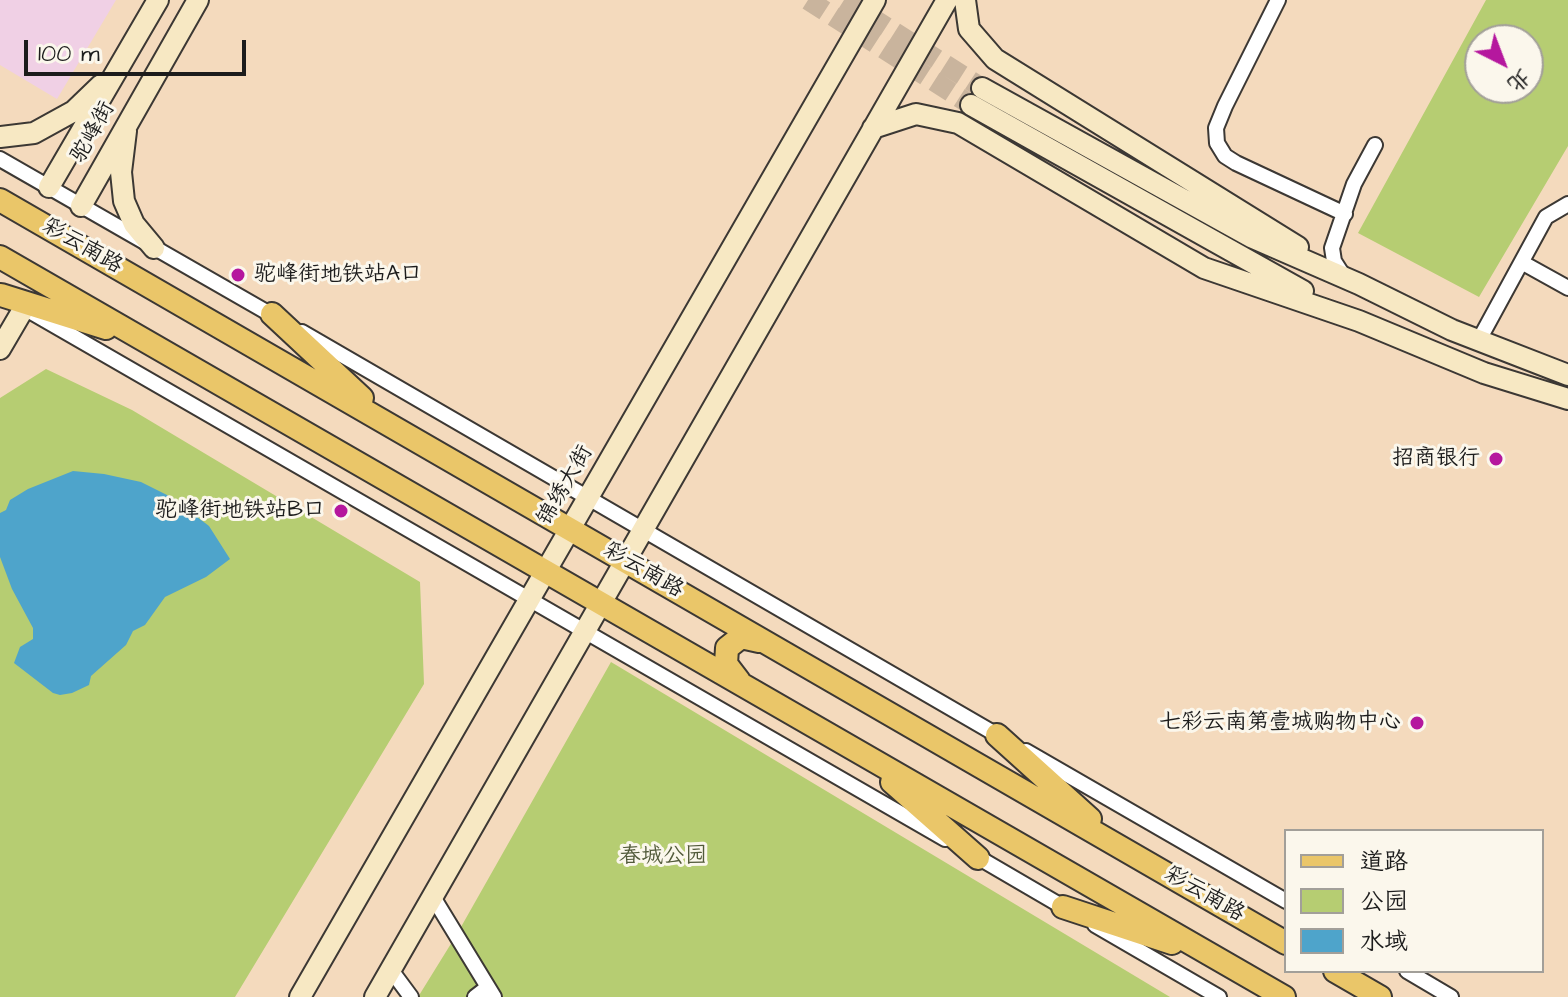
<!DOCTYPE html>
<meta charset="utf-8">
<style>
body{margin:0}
#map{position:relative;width:1568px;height:997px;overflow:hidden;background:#f4dabd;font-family:"Architects Daughter","LXGW WenKai TC",sans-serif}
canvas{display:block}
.legend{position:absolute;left:1284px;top:829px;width:260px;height:144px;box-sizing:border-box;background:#fbf7ec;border:2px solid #a29f99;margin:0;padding:10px 14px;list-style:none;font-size:24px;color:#1c1c1c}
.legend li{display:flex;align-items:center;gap:16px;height:40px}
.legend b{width:40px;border:2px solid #a29f99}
.north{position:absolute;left:1464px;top:24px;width:80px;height:80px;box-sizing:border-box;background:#fbf7ec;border:2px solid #a29f99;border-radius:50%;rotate:138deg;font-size:22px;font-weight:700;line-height:32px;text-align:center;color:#1c1c1c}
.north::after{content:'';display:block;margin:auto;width:28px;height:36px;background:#b5179e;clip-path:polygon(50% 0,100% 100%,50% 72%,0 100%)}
.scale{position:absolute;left:24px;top:40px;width:222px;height:36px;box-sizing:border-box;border:4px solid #1c1c1c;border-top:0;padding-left:10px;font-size:24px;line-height:28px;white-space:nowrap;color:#1c1c1c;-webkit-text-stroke:6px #fbf7ec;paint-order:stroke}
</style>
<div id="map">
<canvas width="1568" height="997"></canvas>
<ul class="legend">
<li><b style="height:10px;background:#eac669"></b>道路</li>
<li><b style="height:22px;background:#b6cd72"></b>公园</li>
<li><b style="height:22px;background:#4ea4cb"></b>水域</li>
</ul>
<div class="north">北</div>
<div class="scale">100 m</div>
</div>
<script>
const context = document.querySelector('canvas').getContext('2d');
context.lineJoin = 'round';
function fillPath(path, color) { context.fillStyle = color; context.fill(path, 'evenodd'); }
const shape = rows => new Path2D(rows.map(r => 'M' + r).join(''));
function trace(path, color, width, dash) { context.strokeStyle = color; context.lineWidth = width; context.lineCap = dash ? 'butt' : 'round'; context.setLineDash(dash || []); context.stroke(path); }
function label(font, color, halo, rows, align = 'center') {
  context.font = font + ' "Architects Daughter","LXGW WenKai TC",sans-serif'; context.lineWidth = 6; context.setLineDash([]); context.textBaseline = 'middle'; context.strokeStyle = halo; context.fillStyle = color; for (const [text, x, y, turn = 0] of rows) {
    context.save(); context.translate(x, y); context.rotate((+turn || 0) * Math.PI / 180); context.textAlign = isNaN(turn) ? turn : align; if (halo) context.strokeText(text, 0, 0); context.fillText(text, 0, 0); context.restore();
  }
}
fillPath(shape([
 [0,0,116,0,57,99,0,65]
]), '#f0d0e5');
fillPath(shape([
 [1486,0,1568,0,1568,146,1479,297,1358,233],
 [1480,40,1528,40,1528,88,1480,88],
 [46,369,132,410,420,582,424,684,235,997,0,997,0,398],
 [611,662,1170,997,418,997,457,934]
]), '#b6cd72');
fillPath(shape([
 [73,471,104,474,141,482,171,497,209,526,230,559,206,577,165,597,145,625,133,631,126,645,91,676,89,685,72,693,60,695,53,693,14,663,20,647,33,639,33,628,12,589,0,557,0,513,6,510,10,500,28,489]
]), '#4ea4cb');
trace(shape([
 [808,0,971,105],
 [844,0,982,88]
]), '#c9b49d', 20, [20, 10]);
const street = shape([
 [1278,0,1225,106,1216,128,1217,143,1225,156,1236,163,1345,214],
 [0,159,277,318],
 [1523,263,1568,288],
 [1343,275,1334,261,1332,248,1354,184,1375,145],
 [31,312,945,839],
 [302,332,1004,739],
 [1479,340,1546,217,1568,204],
 [1026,751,1286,901],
 [974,855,1070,911],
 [433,897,494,997],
 [1095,925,1219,997],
 [391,970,411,997],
 [1407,971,1451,997],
 [475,997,488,987]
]);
const secondary = shape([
 [965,0,969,29,995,59,1298,247],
 [982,88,1251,237,1359,284,1452,330,1568,375],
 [971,105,1303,291],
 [873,128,916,114,958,123,1204,268,1359,321,1484,373,1568,399],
 [126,131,121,172,124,201,134,224,154,248],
 [0,137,34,133,74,111,101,85],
 [49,187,158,0],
 [81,206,198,0],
 [0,349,24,308],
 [300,997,875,0],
 [375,997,947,0]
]);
const primary = shape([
 [0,200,1286,943],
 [0,257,1284,997],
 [1,295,106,328],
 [272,314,362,398],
 [739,681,726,664,727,648,741,637,759,641],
 [997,735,1090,819],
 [892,782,978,858],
 [1063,907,1172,943],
 [1335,971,1380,997]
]);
trace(street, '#3c3834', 18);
trace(secondary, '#3c3834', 24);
trace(primary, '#3c3834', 26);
trace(street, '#fff', 14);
trace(secondary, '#f7e8c3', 20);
trace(primary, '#eac669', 22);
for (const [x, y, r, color] of [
 [238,275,8,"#b5179e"],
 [1496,459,8,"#b5179e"],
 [341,511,8,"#b5179e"],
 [1417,723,8,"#b5179e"]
]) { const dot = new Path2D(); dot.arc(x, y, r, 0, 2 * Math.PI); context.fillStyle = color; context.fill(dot); trace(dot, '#fbf7ec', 3); }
label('22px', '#1c1c1c', '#fbf7ec', [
 ["驼峰街",94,133,-61],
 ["彩云南路",82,247,30],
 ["锦绣大街",566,486,-60],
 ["彩云南路",643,571,30],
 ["彩云南路",1204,895,30]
]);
label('22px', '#1c1c1c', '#fbf7ec', [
 ["驼峰街地铁站A口",254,275,"left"],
 ["招商银行",1480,459],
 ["驼峰街地铁站B口",325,511],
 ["七彩云南第壹城购物中心",1401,723]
], 'right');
label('22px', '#525a3a', '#fbf7ec', [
 ["春城公园",663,857]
]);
</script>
